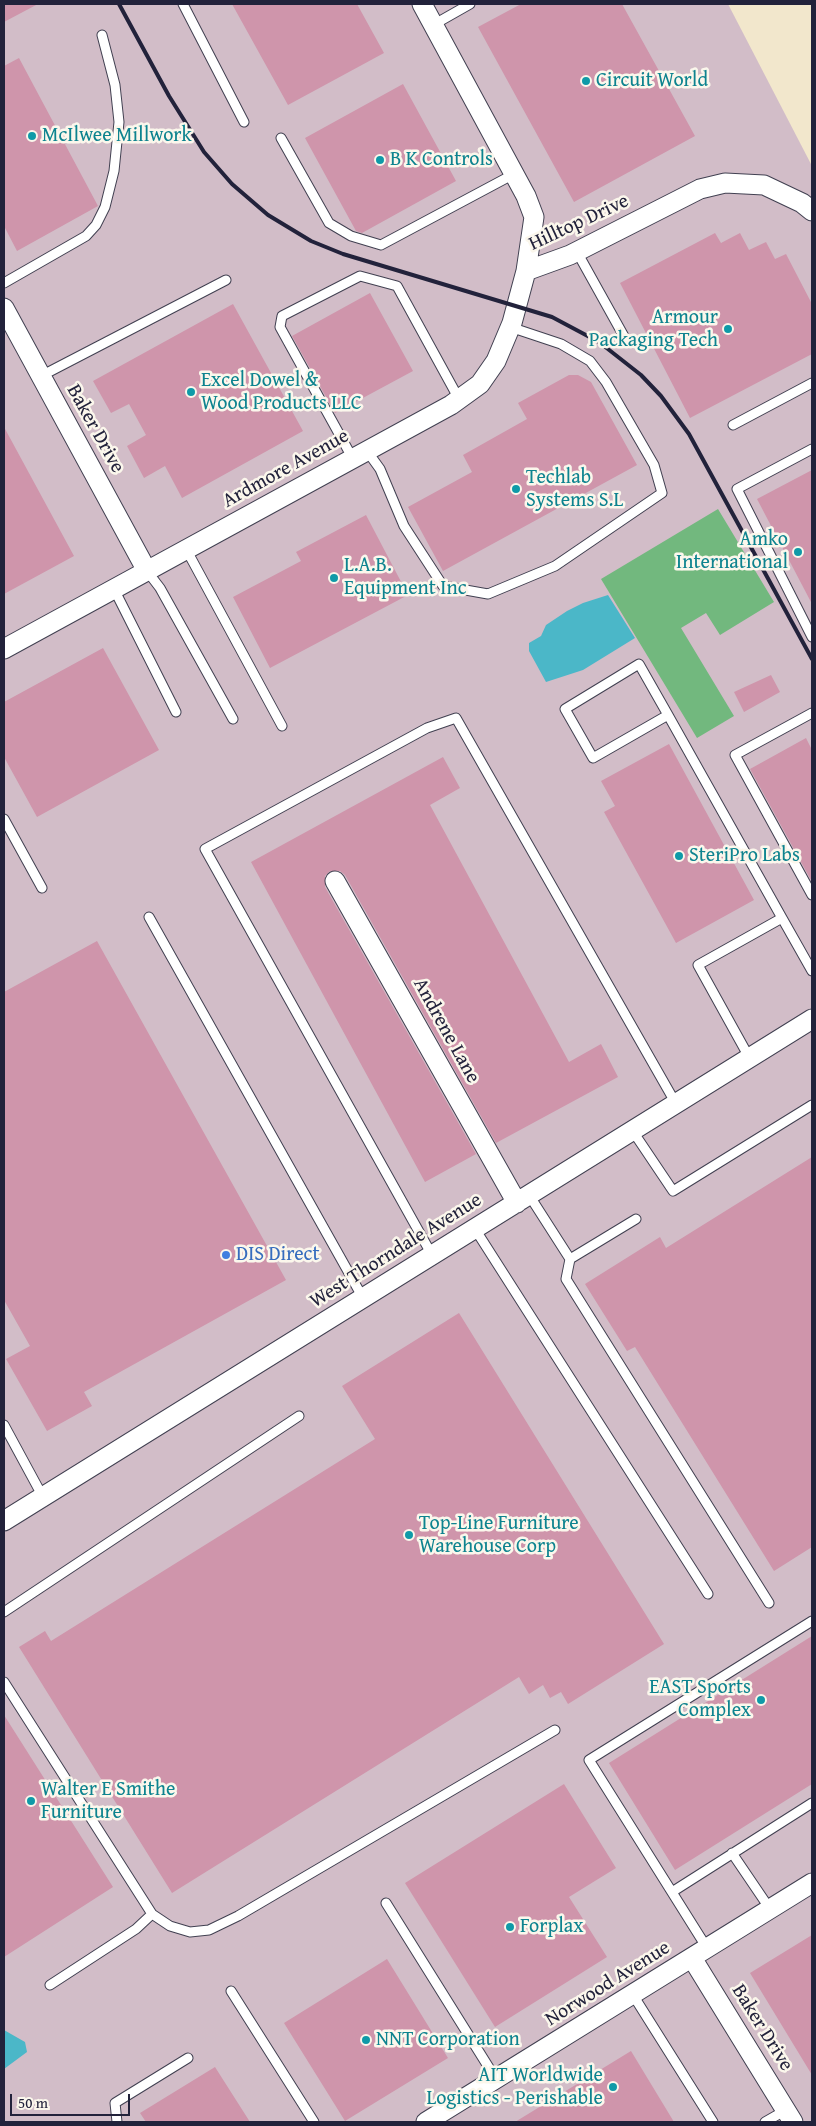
<!DOCTYPE html>
<style>
body{margin:0}
#map{position:relative;width:816px;height:2126px;overflow:hidden;background:#f2e7cc;font-family:"Gentium Book Plus",serif}
canvas{display:block}
.frame{position:absolute;inset:0;border:5px solid #22223b;pointer-events:none}
.scale{position:absolute;left:10px;top:2094px;width:120px;height:22px;box-sizing:border-box;border:2px solid #22223b;border-top:0;padding-left:6px;font-size:15px;line-height:18px;white-space:nowrap;color:#22223b;-webkit-text-stroke:4px #fbf7ec;paint-order:stroke}
</style>
<div id="map">
<canvas width="816" height="2126"></canvas>
<div class="frame"></div>
<div class="scale">50 m</div>
</div>
<script>
const context = document.querySelector('canvas').getContext('2d');
context.lineJoin = 'round';
function fillPath(path, color) { context.fillStyle = color; context.fill(path, 'evenodd'); }
const shape = rows => new Path2D(rows.map(r => 'M' + r).join(''));
function trace(path, color, width, dash) { context.strokeStyle = color; context.lineWidth = width; context.lineCap = dash ? 'butt' : 'round'; context.setLineDash(dash || []); context.stroke(path); }
function label(font, color, halo, rows, align = 'center') {
  context.font = font + ' "Gentium Book Plus",serif'; context.lineWidth = 5; context.setLineDash([]); context.textBaseline = 'middle'; context.strokeStyle = halo; context.fillStyle = color; for (const [text, x, y, turn = 0] of rows) {
    context.save(); context.translate(x, y); context.rotate((+turn || 0) * Math.PI / 180); context.textAlign = isNaN(turn) ? turn : align; if (halo) context.strokeText(text, 0, 0); context.fillText(text, 0, 0); context.restore();
  }
}
fillPath(shape([
 [4,4,728,4,812,166,812,2122,4,2122]
]), '#d2bdc8');
fillPath(shape([
 [718,509,774,602,720,635,706,613,681,628,734,716,697,738,601,579]
]), '#72b87e');
fillPath(shape([
 [608,595,635,638,583,670,546,682,529,651,529,643,541,636,546,625,567,611,583,603],
 [4,2030,25,2042,27,2052,4,2069]
]), '#4bb7c8');
fillPath(shape([
 [4,4,38,4,4,22],
 [232,4,357,4,384,53,288,105],
 [521,4,622,4,695,136,574,202,478,27],
 [19,58,98,206,17,251,4,226,4,66],
 [403,84,456,181,362,233,356,231,305,138],
 [715,233,721,243,740,233,749,250,766,242,775,259,786,254,812,304,812,354,690,418,620,283],
 [370,293,413,371,335,413,292,336],
 [233,304,303,431,182,498,165,466,144,478,127,446,146,435,129,404,111,413,93,381],
 [569,375,578,375,591,382,637,465,443,571,408,507,472,472,463,455,527,419,518,403],
 [4,427,74,556,4,594],
 [812,470,812,604,757,499],
 [366,515,408,595,270,668,233,597,301,561,296,552],
 [103,648,159,750,37,817,4,757,4,702],
 [771,675,780,692,744,712,734,692],
 [806,738,812,750,812,882,750,769],
 [669,744,754,900,676,943,604,812,615,806,601,781],
 [443,757,460,788,430,805,569,1062,601,1044,618,1077,496,1143,345,875,340,871,330,871,325,876,325,887,476,1154,425,1182,251,862],
 [97,941,286,1280,84,1392,92,1406,47,1431,6,1359,30,1346,4,1300,4,992],
 [812,1157,812,1547,774,1571,635,1347,627,1351,585,1284,660,1237,666,1248],
 [459,1313,664,1644,568,1704,561,1692,550,1698,543,1685,529,1694,519,1677,172,1893,19,1647,45,1631,51,1641,375,1439,342,1386],
 [812,1636,812,1784,675,1870,609,1763],
 [4,1715,113,1887,4,1957],
 [564,1784,616,1868,569,1897,607,1957,495,2027,405,1883],
 [812,1935,812,2075,750,1973],
 [387,1959,448,2058,345,2121,284,2023],
 [631,2051,674,2122,515,2122],
 [215,2067,250,2122,146,2122,140,2113]
]), '#cf95ab');
const service = shape([
 [183,4,244,122],
 [433,25,470,4],
 [281,138,329,223,351,236,381,245,514,174],
 [577,252,626,340],
 [4,283,86,236,96,225,105,207,114,171,119,122,115,85,102,35],
 [41,376,226,280],
 [733,425,812,383],
 [812,449,737,489,812,637],
 [367,451,380,469,404,526,443,586,488,594,555,566,662,493,654,465,606,382,590,361,561,344,510,327],
 [353,459,280,327,282,316,360,276,397,286,459,399],
 [186,549,282,726],
 [147,571,160,588,233,719],
 [114,589,176,712],
 [812,713,735,755,812,895],
 [668,715,593,758,565,709,639,664,668,715,782,918,812,971],
 [4,819,42,888],
 [149,917,363,1298],
 [749,1057,698,965,782,918],
 [632,1130,673,1191,812,1105],
 [529,1195,570,1259,566,1279,769,1603],
 [475,1229,708,1594],
 [432,1255,205,849,427,728,456,718,675,1102],
 [570,1259,636,1219],
 [4,1425,43,1497],
 [4,1612,299,1416],
 [4,1682,152,1914,170,1926,190,1932,209,1930,238,1916,555,1730],
 [732,1853,770,1909],
 [672,1892,812,1803],
 [386,1903,496,2079],
 [707,1948,589,1760,812,1621],
 [50,1985,136,1929,152,1914],
 [231,1991,314,2122],
 [633,1995,713,2122],
 [117,2122,115,2103,188,2058],
 [765,2122,786,2110]
]);
const minor = shape([
 [526,271,570,255,700,189,725,183,764,185,802,203,812,211],
 [4,308,147,571],
 [4,649,451,405,480,384,496,361,512,323,526,271,534,217,526,196,422,4],
 [335,881,517,1203],
 [4,1521,812,1019],
 [692,1958,793,2122],
 [426,2122,812,1883]
]);
trace(service, '#414051', 11);
trace(minor, '#414051', 21);
trace(service, '#fff', 9);
trace(minor, '#fff', 19);
trace(shape([
 [119,4,169,96,204,152,232,184,268,215,311,241,343,254,552,317,599,342,641,375,661,396,689,434,812,659]
]), '#22223b', 4);
for (const [x, y, r, color] of [
 [586,81,5,"#0f9aa8"],
 [32,136,5,"#0f9aa8"],
 [380,160,5,"#0f9aa8"],
 [728,329,5,"#0f9aa8"],
 [191,392,5,"#0f9aa8"],
 [516,489,5,"#0f9aa8"],
 [798,552,5,"#0f9aa8"],
 [334,578,5,"#0f9aa8"],
 [679,856,5,"#0f9aa8"],
 [226,1255,5,"#3f7fe0"],
 [409,1535,5,"#0f9aa8"],
 [761,1700,5,"#0f9aa8"],
 [31,1801,5,"#0f9aa8"],
 [510,1927,5,"#0f9aa8"],
 [366,2040,5,"#0f9aa8"],
 [613,2087,5,"#0f9aa8"]
]) { const dot = new Path2D(); dot.arc(x, y, r, 0, 2 * Math.PI); context.fillStyle = color; context.fill(dot); trace(dot, '#fbf7ec', 2); }
label('20px', '#0d838f', '#fbf7ec', [
 ["Circuit World",596,81],
 ["McIlwee Millwork",42,136],
 ["B K Controls",390,160],
 ["Armour",718,318,"right"],
 ["Packaging Tech",718,341,"right"],
 ["Excel Dowel &",201,381],
 ["Wood Products LLC",201,404],
 ["Techlab",526,478],
 ["Systems S.L",526,501],
 ["Amko",788,540,"right"],
 ["International",788,563,"right"],
 ["L.A.B.",344,566],
 ["Equipment Inc",344,589],
 ["SteriPro Labs",689,856],
 ["Top-Line Furniture",419,1524],
 ["Warehouse Corp",419,1547],
 ["EAST Sports",751,1688,"right"],
 ["Complex",751,1711,"right"],
 ["Walter E Smithe",41,1790],
 ["Furniture",41,1813],
 ["Forplax",520,1927],
 ["NNT Corporation",376,2040],
 ["AIT Worldwide",603,2076,"right"],
 ["Logistics - Perishable",603,2099,"right"]
], 'left');
label('20px', '#22223b', '#fbf7ec', [
 ["Hilltop Drive",579,223,-25],
 ["Baker Drive",95,429,61],
 ["Ardmore Avenue",286,469,-29],
 ["Andrene Lane",446,1031,61],
 ["West Thorndale Avenue",396,1251,-32],
 ["Norwood Avenue",608,1984,-32],
 ["Baker Drive",762,2028,58]
]);
label('20px', '#366cbe', '#fbf7ec', [
 ["DIS Direct",236,1255]
], 'left');
</script>
